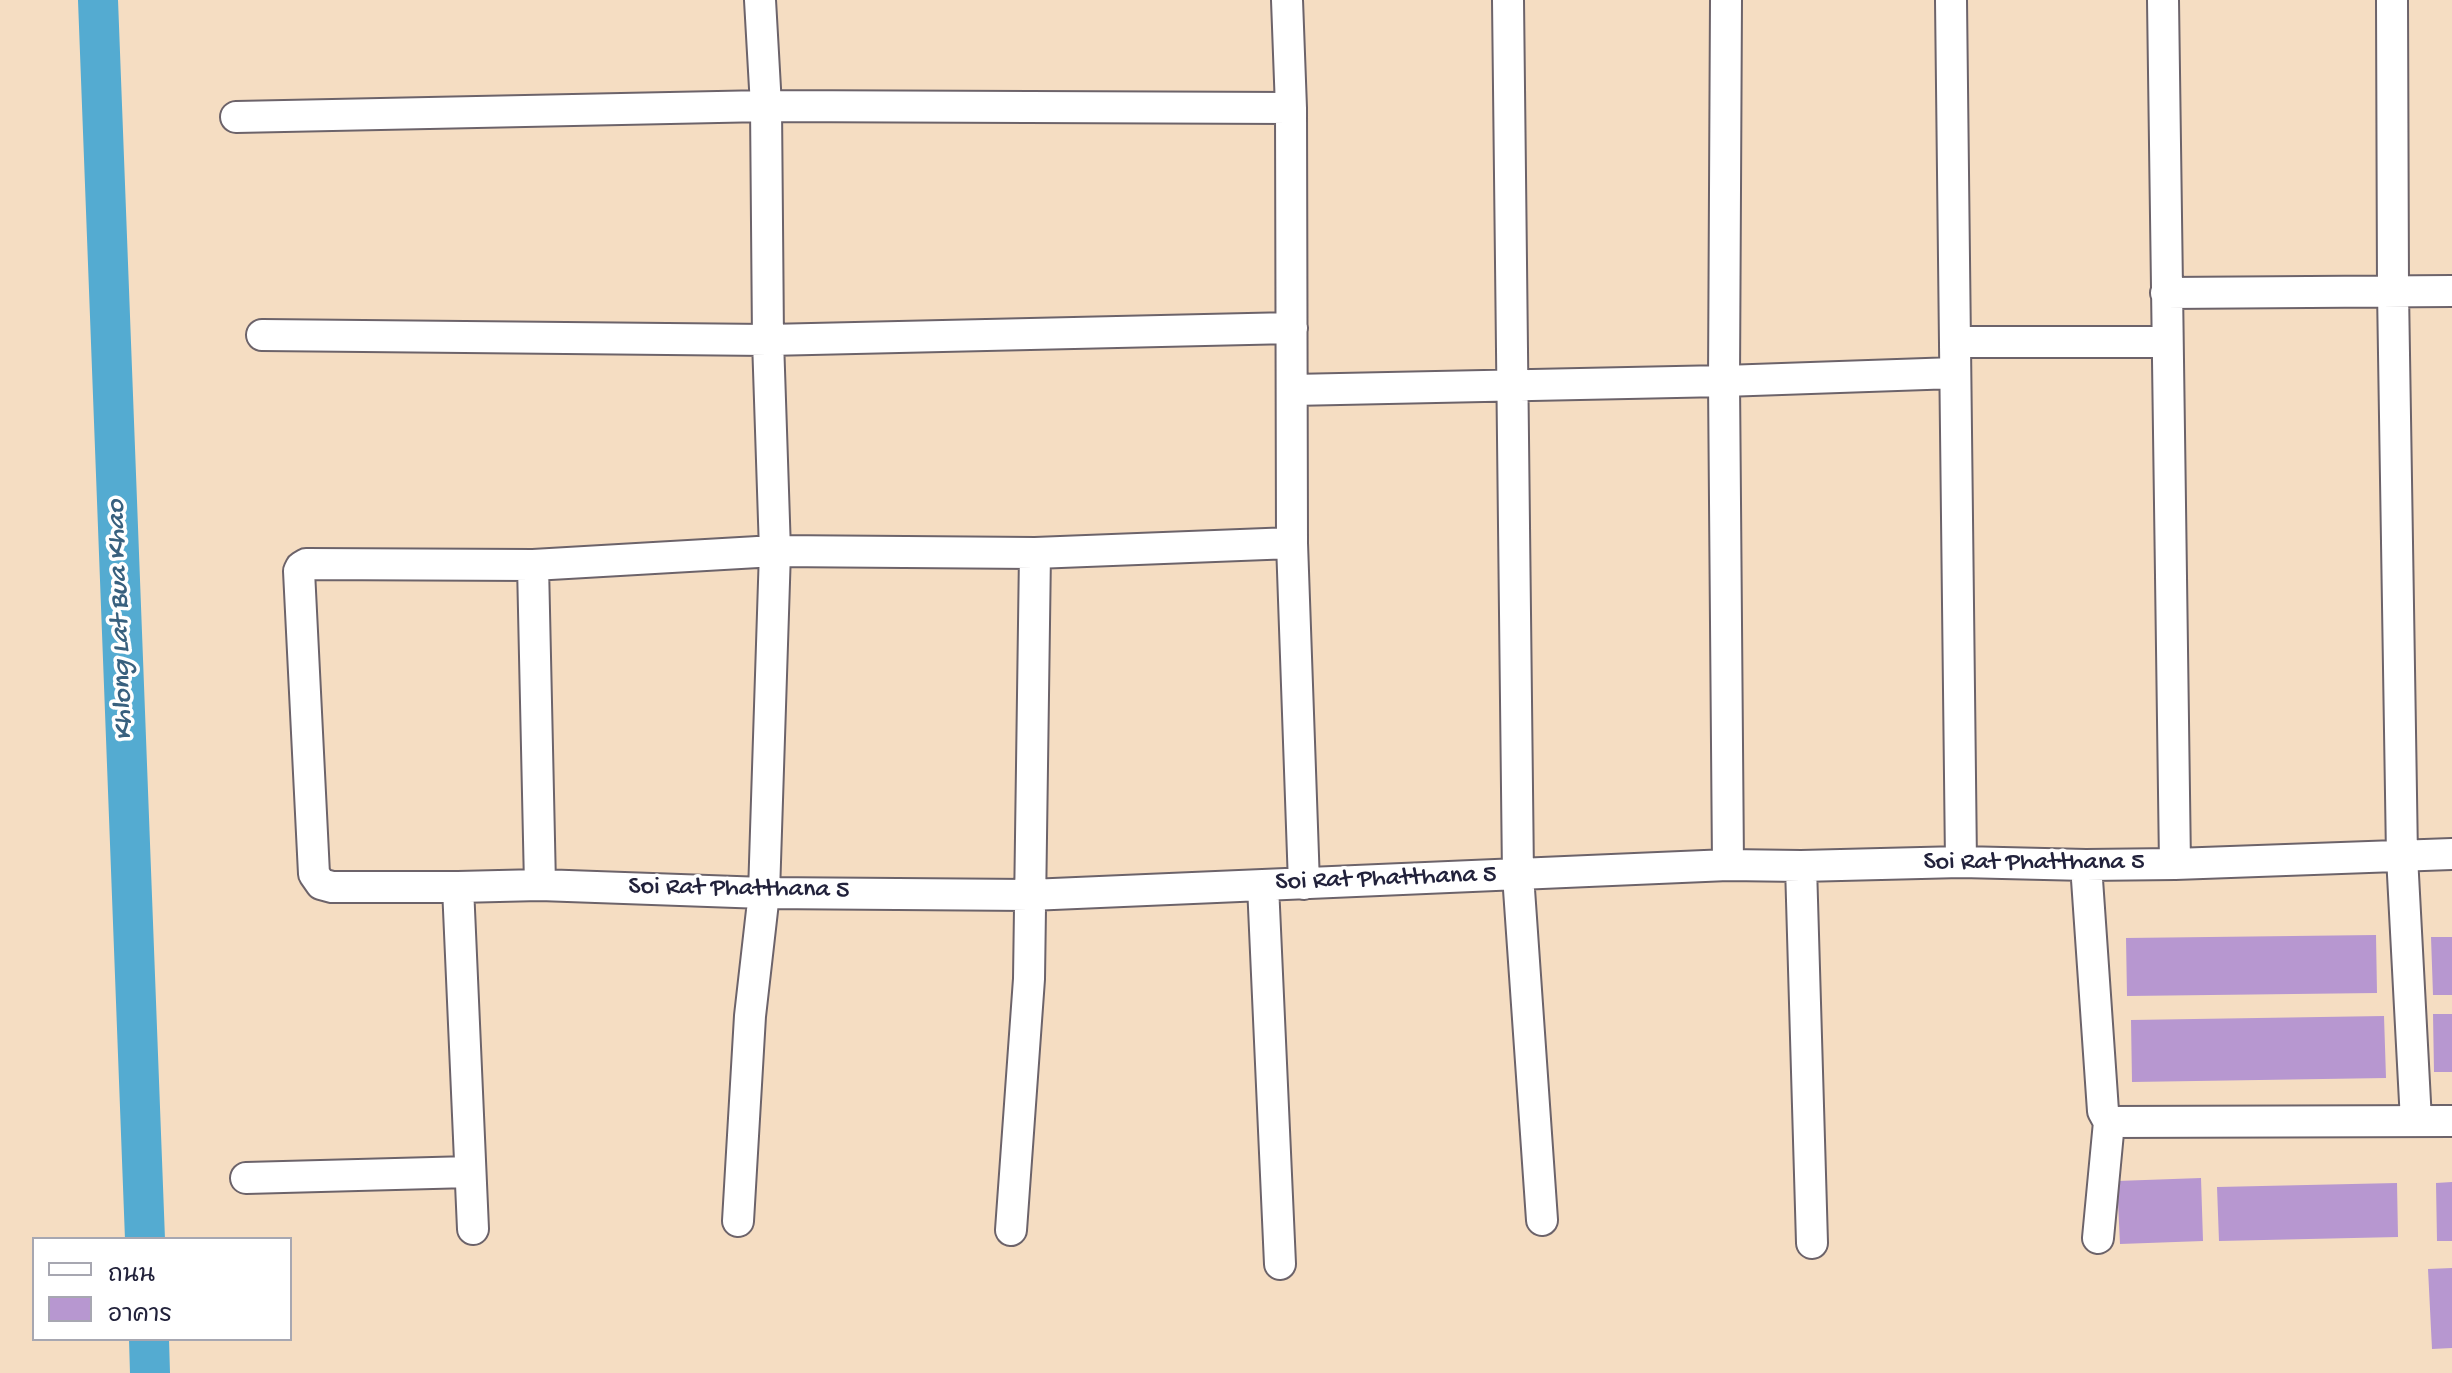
<!DOCTYPE html>
<meta charset="utf-8">
<style>
body{margin:0}
#map{position:relative;width:2452px;height:1373px;overflow:hidden;background:#f5ddc2;font-family:"Gochi Hand","Playpen Sans Thai",sans-serif}
canvas{display:block}
.legend{position:absolute;left:32px;top:1237px;width:260px;height:104px;box-sizing:border-box;background:#fff;border:2px solid #a7a7b1;margin:0;padding:10px 14px;list-style:none;font-size:24px;color:#22223b}
.legend li{display:flex;align-items:center;gap:16px;height:40px}
.legend b{width:40px;border:2px solid #a7a7b1}
</style>
<div id="map">
<canvas width="2452" height="1373"></canvas>
<ul class="legend">
<li><b style="height:10px;background:#fff"></b>ถนน</li>
<li><b style="height:22px;background:#b797d0"></b>อาคาร</li>
</ul>
</div>
<script>
const context = document.querySelector('canvas').getContext('2d');
context.lineJoin = 'round';
const shape = rows => new Path2D(rows.map(r => 'M' + r).join(''));
function trace(path, color, width, dash) { context.strokeStyle = color; context.lineWidth = width; context.lineCap = dash ? 'butt' : 'round'; context.setLineDash(dash || []); context.stroke(path); }
function fillPath(path, color) { context.fillStyle = color; context.fill(path, 'evenodd'); }
function label(font, color, halo, rows, align = 'center') {
  context.font = font + ' "Gochi Hand",sans-serif'; context.lineWidth = 7; context.setLineDash([]); context.textBaseline = 'middle'; context.strokeStyle = halo; context.fillStyle = color; for (const [text, x, y, turn = 0] of rows) {
    context.save(); context.translate(x, y); context.rotate((+turn || 0) * Math.PI / 180); context.textAlign = isNaN(turn) ? turn : align; if (halo) context.strokeText(text, 0, 0); context.fillText(text, 0, 0); context.restore();
  }
}
trace(shape([
 [98,0,145,1239],
 [149,1339,150,1373]
]), '#54abd1', 40);
fillPath(shape([
 [2376,935,2377,993,2127,996,2126,938],
 [2431,937,2452,937,2452,995,2433,995],
 [2433,1014,2452,1014,2452,1072,2434,1072],
 [2384,1016,2386,1078,2132,1082,2131,1020],
 [2201,1178,2203,1241,2120,1244,2117,1181],
 [2452,1182,2452,1241,2437,1241,2436,1183],
 [2397,1183,2398,1237,2219,1241,2217,1187],
 [2452,1268,2452,1348,2432,1349,2428,1269]
]), '#b797d0');
const street = shape([
 [1287,0,1291,108,1292,543,1304,884],
 [1508,0,1518,875,1542,1220],
 [1726,0,1724,381,1728,865],
 [1951,0,1961,862],
 [2163,0,2175,864],
 [2392,0,2393,291,2402,856,2416,1121],
 [236,117,766,106,1291,108],
 [2166,293,2452,291],
 [262,335,768,340,1292,328],
 [1955,342,2167,342],
 [1292,390,1724,381,1955,373],
 [1292,543,1035,553,775,551,533,565,306,564,301,567,299,571,314,874,321,884,332,887,458,887,540,885,764,893,1030,895,1728,865,1801,866,1961,862,2086,865,2175,864,2452,854],
 [533,565,540,885],
 [2086,865,2103,1111,2109,1122,2098,1238],
 [1801,866,1812,1243],
 [1263,885,1280,1264],
 [458,887,473,1229],
 [2109,1122,2452,1121],
 [246,1178,470,1172],
 [738,1221,750,1016,764,893,775,551,768,340,766,106,760,0],
 [1011,1230,1029,979,1035,553]
]);
trace(street, '#6c636a', 34);
trace(street, '#fff', 30);
label('26px', '#22223b', '#fff', [
 ["Soi Rat Phatthana 5",2034,864],
 ["Soi Rat Phatthana 5",1386,880,-2],
 ["Soi Rat Phatthana 5",739,890,1]
]);
label('italic 28px', '#38607e', '#fff', [
 ["Khlong Lat Bua Khao",122,620,-92]
]);
</script>
